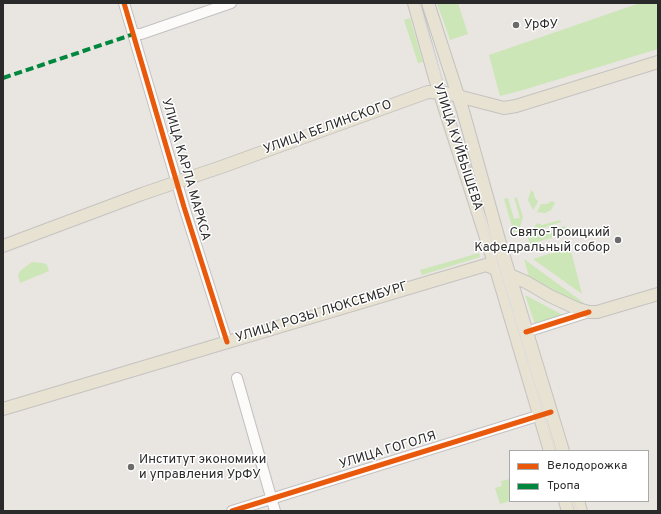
<!DOCTYPE html>
<meta charset="utf-8">
<style>
body{margin:0}
#map{position:relative;width:661px;height:514px;overflow:hidden;background:#e9e5e0;font-family:Overpass,sans-serif}
canvas{display:block}
.frame{position:absolute;inset:0;border:4px solid #2a2a2a;pointer-events:none}
.legend{position:absolute;left:509px;top:450px;width:140px;height:52px;box-sizing:border-box;background:#fff;border:1px solid #aaa;margin:0;padding:5px 7px;list-style:none;font-size:12px;color:#2a2a2a}
.legend li{display:flex;align-items:center;gap:8px;height:20px}
.legend b{width:20px;border:1px solid #aaa}
</style>
<div id="map">
<canvas width="661" height="514"></canvas>
<div class="frame"></div>
<ul class="legend">
<li><b style="height:5px;background:#e8590c"></b>Велодорожка</li>
<li><b style="height:5px;background:#00873e"></b>Тропа</li>
</ul>
</div>
<script>
const context = document.querySelector('canvas').getContext('2d');
context.lineJoin = 'round';
function fillPath(path, color) { context.fillStyle = color; context.fill(path, 'evenodd'); }
const shape = rows => new Path2D(rows.map(r => 'M' + r).join(''));
function trace(path, color, width, dash) { context.strokeStyle = color; context.lineWidth = width; context.lineCap = dash ? 'butt' : 'round'; context.setLineDash(dash || []); context.stroke(path); }
function label(font, color, halo, rows, align = 'center') {
  context.font = font + ' Overpass,sans-serif'; context.lineWidth = 3; context.setLineDash([]); context.textBaseline = 'middle'; context.strokeStyle = halo; context.fillStyle = color; for (const [text, x, y, turn = 0] of rows) {
    context.save(); context.translate(x, y); context.rotate((+turn || 0) * Math.PI / 180); context.textAlign = isNaN(turn) ? turn : align; if (halo) context.strokeText(text, 0, 0); context.fillText(text, 0, 0); context.restore();
  }
}
fillPath(shape([
 [437,3,458,3,468,34,450,40],
 [640,3,658,3,658,49,523,90,500,96,489,55],
 [410,18,423,62,418,63,404,20],
 [531,190,534,193,534,196,538,202,533,210,528,200],
 [514,197,517,198,523,217,518,232,514,233,504,199,508,198,514,219,520,218],
 [552,201,555,203,551,210,545,213,537,212,541,204,547,204],
 [560,220,561,222,540,229,541,234,565,226,568,233,530,244,528,237,537,223,542,225],
 [570,247,582,294,533,259],
 [479,253,480,257,422,275,420,270],
 [524,259,584,303,582,306,530,280],
 [32,262,43,263,47,265,49,271,20,283,18,276,20,271],
 [525,295,565,316,535,324],
 [510,479,510,501,500,504,495,488,502,486,501,481]
]), '#cce6b7');
const minor = shape([
 [124,3,184,207,227,342],
 [134,34,141,34,231,3],
 [526,332,589,312],
 [237,378,275,511],
 [232,511,547,413]
]);
const major = shape([
 [414,3,435,78,496,269,550,451],
 [428,3,463,111,501,247,563,451],
 [3,246,142,194,224,166,428,92,446,93,504,108,516,106,658,62],
 [3,409,486,265,526,282,550,296,578,309,589,312,597,312,658,294],
 [565,501,568,511],
 [578,501,581,511]
]);
trace(minor, '#c2c1c2', 12);
trace(major, '#c4c3c1', 14);
trace(minor, '#fcfbfa', 10);
trace(major, '#e8e2d2', 12);
trace(shape([
 [419,3,555,451],
 [574,501,577,511]
]), '#dddddf', 1);
trace(shape([
 [3,78,134,34]
]), '#00873e', 4, [8, 4]);
trace(shape([
 [124,3,184,207,227,342],
 [526,332,589,312],
 [232,511,551,412]
]), '#e8590c', 5);
for (const [x, y, r, color] of [
 [516,25,4,"#6d6b6a"],
 [618,240,4,"#6d6b6a"],
 [131,467,4,"#6d6b6a"]
]) { const dot = new Path2D(); dot.arc(x, y, r, 0, 2 * Math.PI); context.fillStyle = color; context.fill(dot); trace(dot, '#fff', 1.5); }
label('13px', '#2a2a2a', '#fff', [
 ["УрФУ",524,25],
 ["Свято-Троицкий",610,233,"right"],
 ["Кафедральный собор",610,248,"right"],
 ["Институт экономики",139,460],
 ["и управления УрФУ",139,475]
], 'left');
label('13px', '#2a2a2a', '#fff', [
 ["УЛИЦА БЕЛИНСКОГО",328,128,-20],
 ["УЛИЦА КУЙБЫШЕВА",457,147,72],
 ["УЛИЦА КАРЛА МАРКСА",185,170,74],
 ["УЛИЦА РОЗЫ ЛЮКСЕМБУРГ",322,313,-17],
 ["УЛИЦА ГОГОЛЯ",388,451,-17]
]);
</script>
